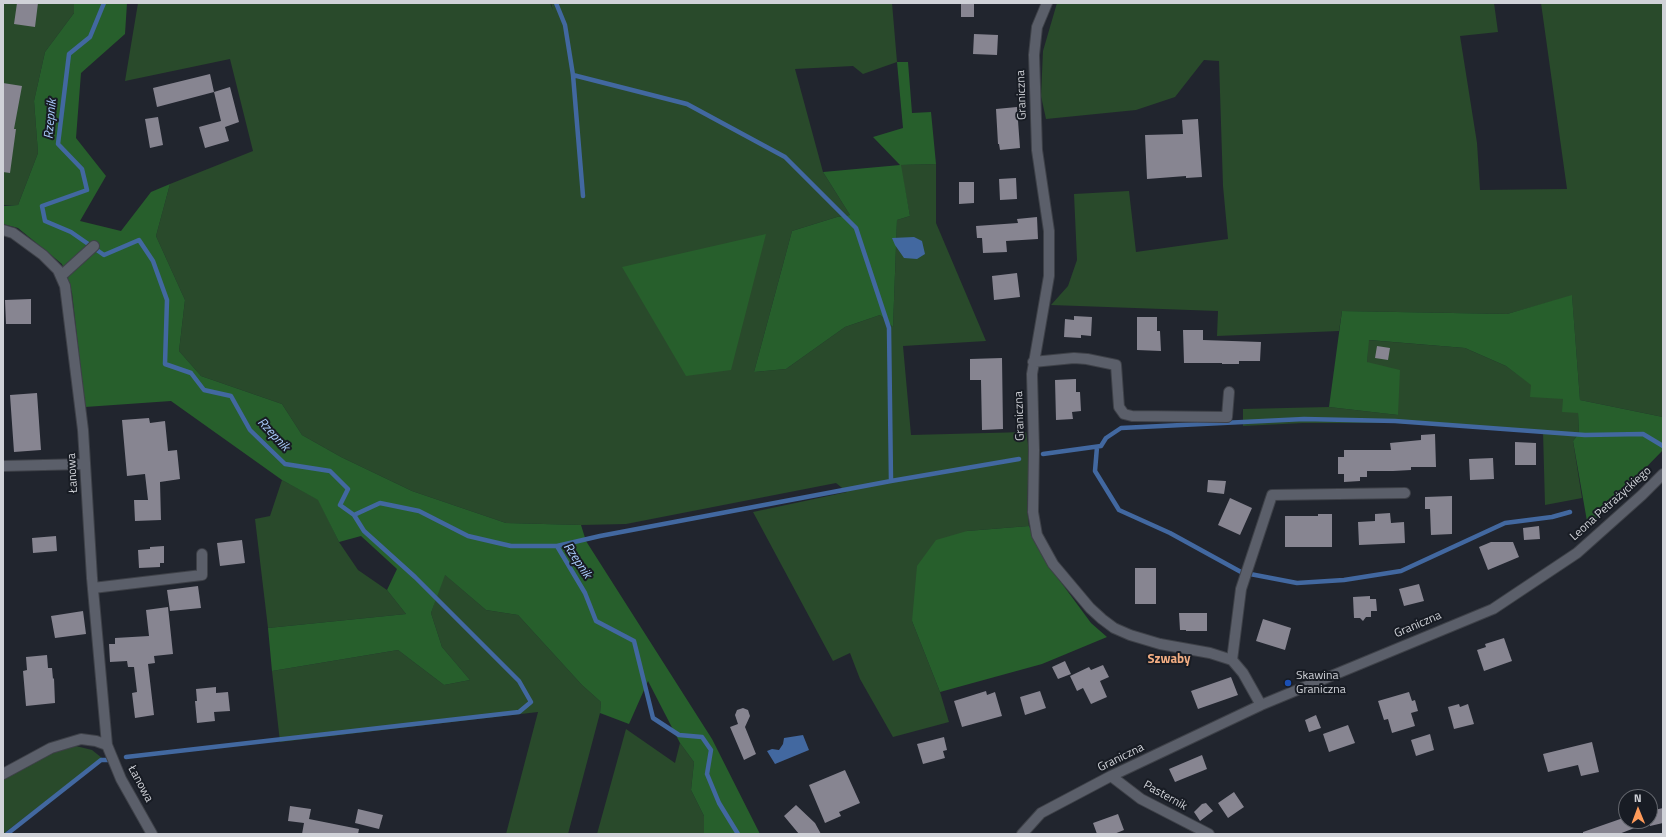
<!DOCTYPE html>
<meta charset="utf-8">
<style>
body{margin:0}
#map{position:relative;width:1666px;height:837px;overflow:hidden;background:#21252e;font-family:"Titillium Web",sans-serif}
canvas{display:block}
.frame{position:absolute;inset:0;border:4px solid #d0d2d8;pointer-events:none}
.north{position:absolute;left:1618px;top:789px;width:40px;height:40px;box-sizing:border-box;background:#181c24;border:1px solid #62656c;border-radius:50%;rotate:359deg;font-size:11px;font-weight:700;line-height:16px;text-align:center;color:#d0d2d8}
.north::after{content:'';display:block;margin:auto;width:14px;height:18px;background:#ff9b5a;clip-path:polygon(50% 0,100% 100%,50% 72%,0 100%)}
</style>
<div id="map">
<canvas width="1666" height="837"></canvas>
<div class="frame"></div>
<div class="north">N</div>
</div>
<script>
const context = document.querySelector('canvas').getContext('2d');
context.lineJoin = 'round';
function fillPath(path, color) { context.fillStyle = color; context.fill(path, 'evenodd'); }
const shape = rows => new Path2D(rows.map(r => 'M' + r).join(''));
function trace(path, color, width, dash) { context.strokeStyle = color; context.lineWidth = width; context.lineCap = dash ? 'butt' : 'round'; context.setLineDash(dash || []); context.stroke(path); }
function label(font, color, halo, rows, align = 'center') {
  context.font = font + ' "Titillium Web",sans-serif'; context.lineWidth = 4; context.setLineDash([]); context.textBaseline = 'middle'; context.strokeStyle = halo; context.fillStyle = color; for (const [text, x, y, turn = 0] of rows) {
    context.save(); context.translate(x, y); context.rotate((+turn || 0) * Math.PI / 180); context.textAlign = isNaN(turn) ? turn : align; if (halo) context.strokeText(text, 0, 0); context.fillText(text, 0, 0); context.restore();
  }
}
fillPath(shape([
 [3,3,74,3,74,13,45,52,34,101,38,153,18,205,3,205],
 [138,3,550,3,553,10,551,3,892,3,897,62,863,74,853,66,795,69,823,172,850,215,837,217,792,231,754,372,786,369,845,327,880,315,893,327,897,220,910,216,900,165,936,164,936,223,986,341,903,346,911,435,1026,432,1029,451,1027,508,1029,526,967,531,912,621,940,692,949,722,893,737,860,679,850,653,833,661,753,512,847,492,836,483,626,524,581,525,506,523,412,491,341,457,302,435,282,404,201,376,179,351,185,300,156,236,170,184,253,151,230,59,125,81],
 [1057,3,1494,3,1498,32,1460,36,1477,143,1480,190,1567,189,1541,3,1663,3,1663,417,1580,400,1572,296,1507,314,1342,311,1339,331,1217,336,1218,311,1051,305,1068,286,1077,260,1074,194,1129,191,1136,252,1228,239,1223,186,1219,61,1204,60,1175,97,1136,110,1046,119,1041,96,1043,51],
 [1368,340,1465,348,1506,366,1532,385,1563,399,1578,413,1579,433,1573,441,1582,498,1545,505,1543,431,1395,423,1303,423,1243,426,1243,409,1329,407,1398,415,1367,362],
 [282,480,319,500,339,542,358,570,387,590,406,614,268,628,255,519,270,516],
 [444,574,486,610,518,615,582,685,601,702,600,713,568,834,506,834,538,712,280,742,272,671,398,650,444,685,470,680,442,647,431,613],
 [626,729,675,763,680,743,694,762,691,790,704,816,704,834,597,834],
 [76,746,92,750,102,758,3,834,3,780,54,751]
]), '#294a2b');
fillPath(shape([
 [74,3,127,3,125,34,81,73,76,138,106,176,80,221,121,231,151,192,170,184,156,236,185,300,179,351,201,376,282,404,302,435,341,457,412,491,506,523,581,525,586,541,712,739,760,834,704,834,704,816,691,790,694,762,680,743,648,681,629,724,600,713,601,702,582,685,518,615,486,610,445,575,431,613,442,647,470,680,444,685,398,650,272,671,268,628,406,614,387,590,397,569,361,536,339,542,318,500,282,480,171,401,85,407,72,293,62,264,18,228,3,224,3,206,18,205,38,153,34,101,45,52,74,13],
 [897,62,908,62,912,113,931,112,936,164,901,165,910,216,897,220,893,327,880,315,845,327,786,369,754,372,792,231,837,217,850,215,823,172,900,165,873,137,903,128],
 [766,234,731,370,686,376,622,267],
 [1572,295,1580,400,1663,417,1663,450,1588,527,1573,441,1579,433,1578,413,1562,412,1563,399,1530,397,1531,385,1506,366,1465,348,1369,340,1367,362,1400,370,1398,415,1329,407,1342,311,1507,314],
 [1029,526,1049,566,1091,623,1107,637,1042,664,940,692,912,621,917,566,936,540,967,531]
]), '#275f2c');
fillPath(shape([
 [914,237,922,241,925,254,917,259,904,258,895,245,892,238],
 [803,735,809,750,775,764,767,751,772,749,779,750,783,744,784,738]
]), '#4268a0');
trace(shape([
 [104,3,90,37,69,54,58,144,82,169,87,190,42,206,45,221,71,232,104,255,139,240,153,261,167,300,165,364,191,373,204,390,231,396,250,430,285,464,330,471,348,489,340,505,354,515,380,503,419,511,468,536,511,546,557,546,585,593,596,621,634,641,653,718,679,735,702,737,711,750,707,774,719,803,738,834],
 [556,3,565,25,573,75,583,196],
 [573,75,687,104,785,157,856,228,889,328,891,481],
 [1097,447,1095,471,1119,510,1170,533,1241,572],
 [1043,454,1101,446,1106,438,1121,428,1304,419,1395,421,1585,435,1643,434,1663,446],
 [557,546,600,536,891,481,1019,459],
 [1250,574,1297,583,1344,580,1401,571,1505,523,1552,517,1570,512],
 [126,757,519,712,531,702,519,681,415,577,364,531,354,515],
 [7,834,101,760,108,760]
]), '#4268a0', 4.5);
fillPath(shape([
 [17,3,38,3,35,27,14,24],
 [961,3,974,3,974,17,961,17],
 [974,34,998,35,997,55,973,54],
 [210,74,214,92,157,107,153,88],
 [3,83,22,86,14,129,16,129,10,173,3,172],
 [230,87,239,122,225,127,229,141,205,148,199,127,221,121,214,92],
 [1017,107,1020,148,1000,150,999,144,998,144,996,109],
 [158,117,163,145,150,148,145,119],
 [1198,119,1202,177,1186,178,1186,176,1147,179,1145,135,1183,134,1182,120],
 [1016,178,1017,199,1000,200,999,179],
 [959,182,974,182,974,203,959,204],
 [1037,217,1038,239,1006,241,1007,252,983,253,982,238,977,238,976,226,1018,223,1017,219],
 [1017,273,1020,297,994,300,992,276],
 [31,299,31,324,6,324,5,300],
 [1074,316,1092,317,1091,336,1081,335,1081,338,1064,337,1065,319,1074,320],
 [1137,317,1157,317,1157,331,1160,331,1161,351,1137,350],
 [1183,330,1203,330,1203,340,1261,342,1260,361,1239,361,1239,364,1222,364,1222,363,1184,363],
 [1377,346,1390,348,1388,360,1375,358],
 [1002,358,1003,429,982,430,981,380,970,380,970,359],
 [1076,379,1076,392,1080,392,1081,411,1072,412,1073,419,1056,420,1055,380],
 [37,393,41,450,14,452,10,395],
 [149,418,150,423,165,421,168,451,177,450,180,479,160,482,161,520,135,521,134,500,148,500,145,474,127,476,122,420],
 [1435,434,1436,467,1411,467,1411,470,1393,471,1367,471,1367,477,1360,477,1360,481,1344,482,1344,474,1338,474,1338,457,1344,457,1344,450,1391,450,1390,443,1421,440,1421,435],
 [1515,442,1536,443,1536,465,1515,465],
 [1493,458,1494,479,1470,480,1469,459],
 [1208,480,1226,481,1224,494,1207,492],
 [1452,496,1452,534,1431,535,1430,509,1425,509,1425,497],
 [1230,498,1252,508,1240,535,1218,525],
 [1390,513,1391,523,1404,522,1405,543,1359,545,1358,522,1375,521,1375,514],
 [1318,514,1332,514,1332,547,1285,547,1285,516,1318,516],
 [1539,526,1540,539,1524,540,1523,528],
 [56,536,57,551,33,553,32,538],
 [242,540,245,563,220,566,217,543],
 [1491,542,1513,542,1519,557,1488,570,1479,547],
 [164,546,164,563,160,563,160,567,139,568,138,550,150,549,150,547],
 [1135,568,1156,568,1156,604,1135,604],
 [1419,584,1424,601,1404,606,1399,589],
 [198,586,201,608,170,611,167,590],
 [1370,596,1370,599,1376,599,1377,611,1371,611,1371,617,1366,617,1363,621,1360,618,1354,618,1353,597],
 [168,607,173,654,154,656,155,663,148,664,154,715,135,718,132,693,137,692,134,667,128,667,127,661,110,662,109,644,115,644,115,638,149,636,146,610],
 [83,611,86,634,55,638,51,616],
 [1179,613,1207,613,1207,631,1186,631,1186,630,1180,630],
 [1263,619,1291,628,1285,650,1256,641],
 [1504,638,1512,661,1484,671,1477,650,1486,647,1485,644],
 [47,655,48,668,52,668,53,679,54,678,55,703,26,706,23,671,27,670,26,657],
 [1065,661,1071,674,1058,679,1052,667],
 [1103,665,1109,677,1100,681,1107,697,1091,704,1083,688,1077,691,1070,676,1089,667,1091,670],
 [1231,677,1238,695,1198,709,1191,691],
 [216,687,216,693,228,692,230,711,214,712,215,721,197,723,195,701,197,701,196,689],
 [986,691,987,695,995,692,1002,716,962,727,954,701],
 [1040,691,1046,708,1025,715,1020,697],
 [1409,692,1412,701,1415,700,1418,711,1411,713,1415,726,1392,733,1388,719,1384,720,1378,701],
 [1459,704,1460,707,1468,704,1474,724,1454,729,1448,707],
 [743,708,748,710,750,716,745,727,756,754,744,760,730,727,738,724,735,715,737,710],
 [1316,715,1321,728,1309,732,1305,720],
 [1348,725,1355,743,1329,752,1323,734],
 [1430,734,1434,750,1416,756,1411,740],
 [944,737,947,750,943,751,945,758,923,764,917,744],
 [1592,742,1599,772,1581,776,1578,765,1548,772,1543,754],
 [1202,755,1207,769,1175,782,1169,769],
 [845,770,860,803,839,812,841,816,825,823,809,785],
 [1234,792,1244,807,1228,818,1218,803],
 [1206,803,1213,811,1200,821,1194,812,1202,804],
 [796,805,815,823,821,834,799,834,784,816],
 [290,806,311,809,309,819,359,829,358,834,302,834,304,823,288,821],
 [1663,808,1663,823,1650,826,1650,822,1619,834,1583,834,1583,832,1626,817,1626,821,1650,821,1650,811],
 [358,809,383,815,379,829,355,823],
 [1118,814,1124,830,1114,834,1097,834,1093,823]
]), '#878591');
const minor = shape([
 [1047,3,1037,27,1034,55,1037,150,1049,231,1049,276,1032,374,1034,450,1033,512,1037,535,1053,564,1090,608,1102,619,1114,628,1130,635,1160,644,1210,653,1232,660,1243,673,1261,705],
 [3,230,13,233,43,255,58,270,65,286,83,430,92,578,107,745],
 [61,276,94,246],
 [1033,362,1074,358,1087,359,1116,365,1119,407,1124,414,1132,416,1227,417,1229,392],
 [3,466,85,464],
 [93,588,202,575,202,554],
 [1232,660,1241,589,1272,495,1405,493],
 [3,774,51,748,81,739,96,741,107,745,121,779,152,834],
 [1111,776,1141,799,1209,834],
 [1022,834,1041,813,1111,776,1261,705,1493,609,1577,553,1642,495,1663,474]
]);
trace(minor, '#3e4148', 12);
trace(minor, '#5b5f6a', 10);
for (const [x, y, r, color] of [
 [1288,683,4,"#1a4fb4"]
]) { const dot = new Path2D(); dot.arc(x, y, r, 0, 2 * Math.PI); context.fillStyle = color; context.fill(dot); trace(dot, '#181c24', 1.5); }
label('12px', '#d0d2d8', '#181c24', [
 ["Graniczna",1022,95,-92],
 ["Graniczna",1020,416,-92],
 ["Łanowa",73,473,-93],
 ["Leona Petrażyckiego",1611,504,-42],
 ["Graniczna",1418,625,-23],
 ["Graniczna",1121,758,-26],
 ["Łanowa",140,784,62],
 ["Pasternik",1165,796,29]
]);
label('12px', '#d0d2d8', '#181c24', [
 ["Skawina",1296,676],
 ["Graniczna",1296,690]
], 'left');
label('italic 13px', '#aacbfc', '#181c24', [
 ["Rzepnik",51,119,-85],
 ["Rzepnik",273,435,47],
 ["Rzepnik",577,561,56]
]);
label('bold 13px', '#f2ad82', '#181c24', [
 ["Szwaby",1169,660]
]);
</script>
